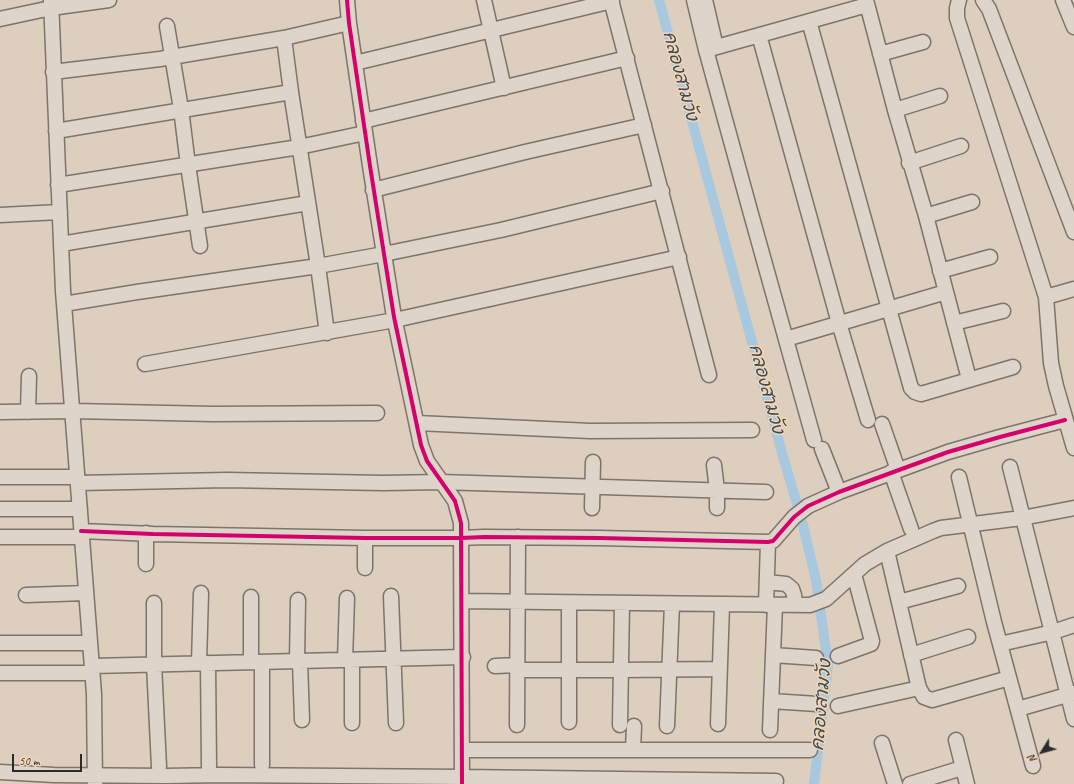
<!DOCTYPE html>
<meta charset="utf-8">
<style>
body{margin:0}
#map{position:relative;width:1074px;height:784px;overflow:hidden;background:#decebd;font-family:Caveat,sans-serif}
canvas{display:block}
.north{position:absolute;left:1022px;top:732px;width:40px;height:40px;-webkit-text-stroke:3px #f1d6b8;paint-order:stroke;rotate:233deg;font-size:11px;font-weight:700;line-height:16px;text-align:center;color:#2b2b2b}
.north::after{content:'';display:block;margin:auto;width:14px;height:18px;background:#2b2b2b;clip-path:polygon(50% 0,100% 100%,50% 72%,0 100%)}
.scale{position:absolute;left:12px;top:754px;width:70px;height:18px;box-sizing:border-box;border:2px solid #2b2b2b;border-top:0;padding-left:5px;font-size:12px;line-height:14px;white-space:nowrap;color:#2b2b2b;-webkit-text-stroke:3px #f1d6b8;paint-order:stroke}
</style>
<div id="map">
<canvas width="1074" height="784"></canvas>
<div class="north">N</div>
<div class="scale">50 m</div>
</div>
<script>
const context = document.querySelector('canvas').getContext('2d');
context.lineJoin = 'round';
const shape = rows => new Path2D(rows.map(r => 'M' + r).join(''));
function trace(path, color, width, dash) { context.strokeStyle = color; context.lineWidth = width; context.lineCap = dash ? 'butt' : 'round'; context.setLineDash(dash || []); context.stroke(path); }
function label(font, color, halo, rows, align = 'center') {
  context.font = font + ' Caveat,"Playpen Sans Thai",sans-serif'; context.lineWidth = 3; context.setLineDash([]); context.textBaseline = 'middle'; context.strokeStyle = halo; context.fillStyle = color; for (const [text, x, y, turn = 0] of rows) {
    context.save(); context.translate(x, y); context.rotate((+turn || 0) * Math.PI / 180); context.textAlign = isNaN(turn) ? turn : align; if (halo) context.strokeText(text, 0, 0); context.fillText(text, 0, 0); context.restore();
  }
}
trace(shape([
 [659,0,784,460,802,521,816,580,828,665,814,784]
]), '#a7c8df', 10);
const minor = shape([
 [51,0,63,291,94,694,95,784],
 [347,0,349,23,370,166,394,317,421,445,427,461,455,501,461,523,462,784],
 [484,0,504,88],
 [611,0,709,375],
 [694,0,706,50,751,214,814,440],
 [705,0,716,47],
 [866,0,895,110,926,216,969,379],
 [959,0,957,8,957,18,1046,297,1051,363,1056,386,1074,448],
 [983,0,989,9,1074,232],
 [1063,0,1074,27],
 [0,19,51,8,109,0],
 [809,21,911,388,915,392,921,394,1013,367],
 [167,26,181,109,188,165,200,246],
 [759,35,839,323,868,420],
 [284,38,291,92,318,266,327,333],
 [706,50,867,5],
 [880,54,923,42],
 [355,63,612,1],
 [53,72,160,59,284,38,349,23],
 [895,110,940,96],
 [363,121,627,58],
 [56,131,291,92],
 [909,163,961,146],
 [58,185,299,147,365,133],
 [373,190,525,152,644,125],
 [0,215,60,212],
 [926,216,972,202],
 [61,244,308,203],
 [940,271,990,257],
 [1046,297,1074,289],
 [64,304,137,292,318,266,384,254,501,230,662,191],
 [954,323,1003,311],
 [786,339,946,292],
 [145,364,395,320,679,257],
 [0,412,73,411,213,414,377,413],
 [28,412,29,376],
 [417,423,590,431,752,430],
 [882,424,898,470],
 [822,449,839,492],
 [714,465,717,490,717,508],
 [1010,467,1074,719],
 [891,472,911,529],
 [0,477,77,477],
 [959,477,994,622,1033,766],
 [78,483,227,480,383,483,440,482,766,492],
 [592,508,593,462],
 [0,509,80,509],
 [81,531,153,534,365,538,461,538,484,537,599,538,768,542,773,541,794,517,808,506,839,492,948,452,1000,437,1065,420],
 [146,533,146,564],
 [0,537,82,537],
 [887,551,919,688,924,697,932,700,1009,678],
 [365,568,365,538],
 [767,582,786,584,792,589,794,595,795,605],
 [26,595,86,593],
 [391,596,396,723],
 [251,597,251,662],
 [462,601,810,605,826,599,865,564,887,551,933,531,941,528,1022,518,1074,508],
 [899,602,958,586],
 [154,603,154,664,159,767],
 [766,605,768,542],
 [0,643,90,643],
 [1000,644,1053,632,1074,625],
 [773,655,816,658],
 [911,655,968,637],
 [838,656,871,644,872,641,854,574],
 [345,660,347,598],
 [297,661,298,600],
 [300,661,302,720],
 [199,663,201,593],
 [208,663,209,768],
 [92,666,463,657],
 [495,666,517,665],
 [517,670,621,670,720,669],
 [0,673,92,673],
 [771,701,817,704],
 [838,706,919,688],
 [1018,709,1074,693],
 [569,722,569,603],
 [352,723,352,660],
 [718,724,722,605],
 [517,725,518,537],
 [620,725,622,603],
 [667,726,672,604],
 [770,730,775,605],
 [956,740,967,784],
 [882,743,895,784],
 [633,749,634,726],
 [462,750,810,750],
 [262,765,262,662],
 [0,772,54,775,166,776,221,775,462,777,776,781],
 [910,784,962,768]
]);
trace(minor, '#7c746d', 17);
trace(minor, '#ded4c9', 14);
trace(shape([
 [347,0,349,23,370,166,394,317,421,445,427,461,455,501,461,523,462,784],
 [81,531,153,534,365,538,461,538,484,537,599,538,768,542,773,541,794,517,808,506,839,492,948,452,1000,437,1065,420]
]), '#d6006c', 4);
label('italic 18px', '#3f4a52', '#f1d6b8', [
 ["คลองสามวัง",680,76,75],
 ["คลองสามวัง",766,389,75],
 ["คลองสามวัง",822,705,-85]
]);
</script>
